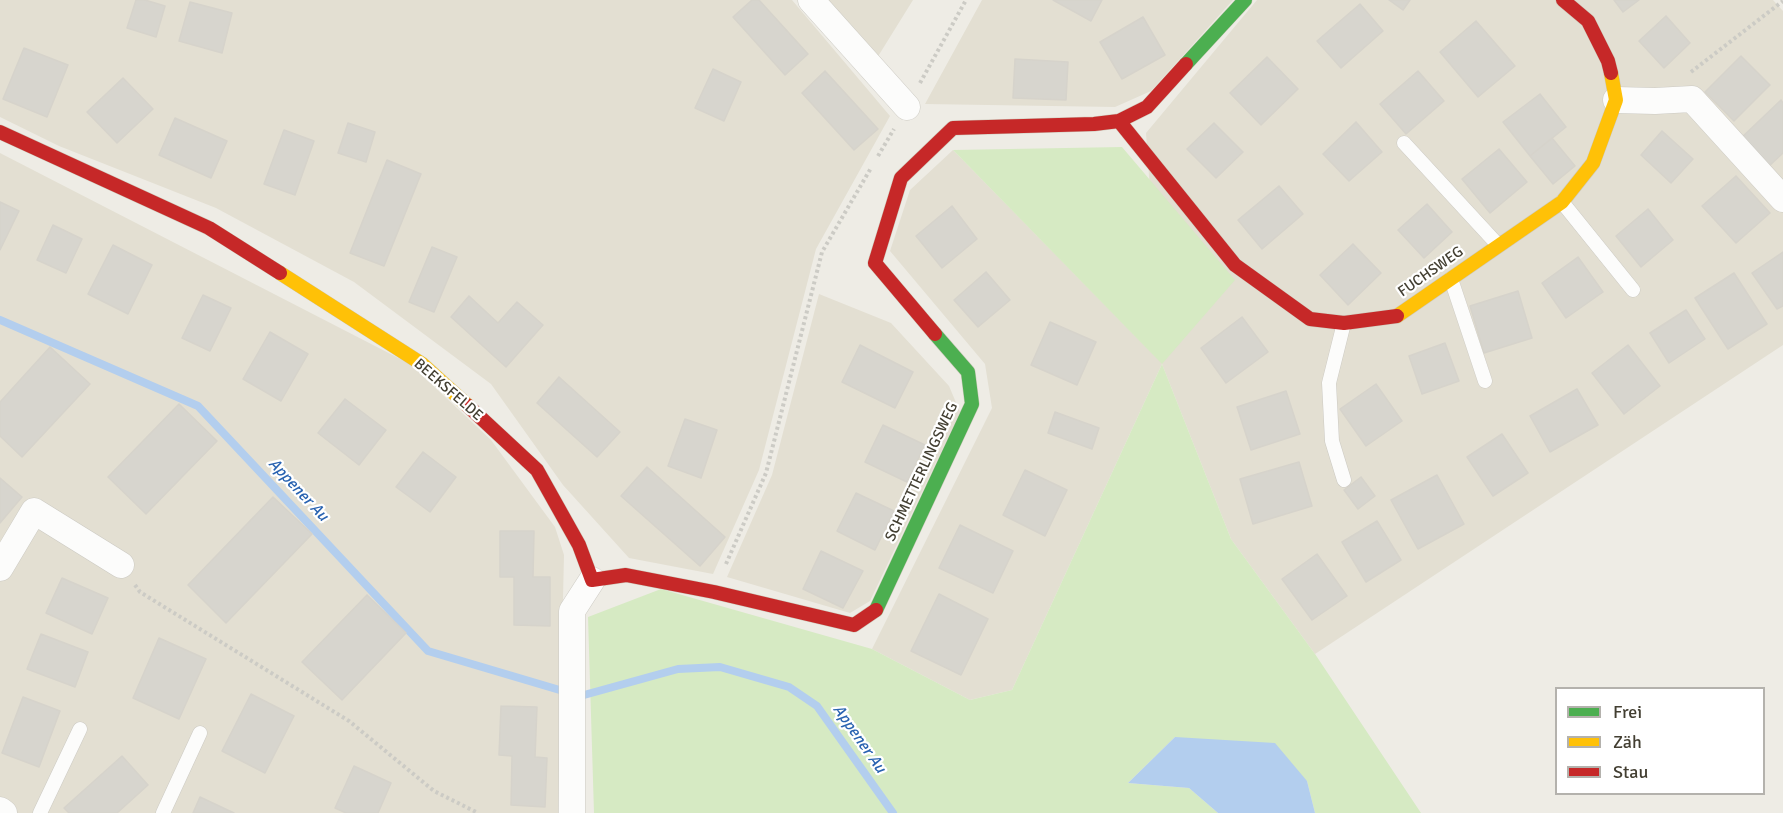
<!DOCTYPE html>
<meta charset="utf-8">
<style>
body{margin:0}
#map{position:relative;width:1783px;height:813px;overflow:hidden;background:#eeece5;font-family:Signika,sans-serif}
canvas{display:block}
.legend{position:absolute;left:1555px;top:687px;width:210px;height:108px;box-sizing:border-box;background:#fff;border:2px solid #b4b2ad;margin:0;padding:8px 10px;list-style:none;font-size:18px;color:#433f32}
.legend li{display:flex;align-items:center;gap:12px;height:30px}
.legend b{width:30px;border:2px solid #b4b2ad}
</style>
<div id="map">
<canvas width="1783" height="813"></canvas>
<ul class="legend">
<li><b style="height:8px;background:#4caf50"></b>Frei</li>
<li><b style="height:8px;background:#ffc107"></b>Zäh</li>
<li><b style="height:8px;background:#c62828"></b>Stau</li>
</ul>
</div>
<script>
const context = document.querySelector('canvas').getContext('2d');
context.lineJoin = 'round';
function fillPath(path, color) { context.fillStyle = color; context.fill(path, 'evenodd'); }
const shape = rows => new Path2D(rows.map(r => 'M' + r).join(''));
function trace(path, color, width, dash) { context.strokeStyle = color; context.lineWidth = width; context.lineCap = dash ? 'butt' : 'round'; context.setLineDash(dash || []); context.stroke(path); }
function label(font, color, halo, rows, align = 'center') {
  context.font = font + ' Signika,sans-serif'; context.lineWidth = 4.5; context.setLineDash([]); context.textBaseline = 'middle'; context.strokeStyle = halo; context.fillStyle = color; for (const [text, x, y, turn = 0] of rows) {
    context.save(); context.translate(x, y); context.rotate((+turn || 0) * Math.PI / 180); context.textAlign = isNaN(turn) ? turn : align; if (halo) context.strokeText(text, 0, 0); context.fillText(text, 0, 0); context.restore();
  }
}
fillPath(shape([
 [0,0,792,0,890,116,816,249,759,470,713,574,629,558,563,485,491,384,354,282,216,208,59,146,0,117],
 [825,0,913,0,877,58],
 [982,0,1233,0,1151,91,1115,107,925,104],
 [1257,0,1773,0,1783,11,1783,345,1315,654,1231,539,1162,364,1012,690,970,700,872,649,992,408,985,364,890,251,910,190,953,150,1162,363,1146,133],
 [0,153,410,364,491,440,555,527,564,555,558,813,0,813],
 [819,294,891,323,949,386,960,412,870,601,850,613,727,577,772,475]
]), '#e3dfd2');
fillPath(shape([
 [1122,147,1235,280,1162,364,1231,539,1315,654,1421,813,1315,813,1307,781,1175,737,1128,783,1189,788,1218,813,594,813,588,617,661,589,872,649,970,700,1012,690,1162,364,953,150]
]), '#d6eac3');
fillPath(shape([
 [1175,737,1275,743,1307,781,1315,813,1218,813,1189,788,1128,783]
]), '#b3ceee');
trace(shape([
 [0,320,198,406,428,651,563,691],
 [584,695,678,669,720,667,789,687,817,706,893,813]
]), '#b3ceee', 8);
const building = shape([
 [136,0,145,0,165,6,156,37,127,28,136,0],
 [752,0,759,0,808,54,785,75,733,17,752,0],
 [1053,0,1102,0,1091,21,1053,0],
 [1389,0,1410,0,1403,10,1389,0],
 [1614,0,1639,0,1623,12,1614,0],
 [190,2,232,13,222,53,179,41,190,2],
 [1360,4,1383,31,1341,68,1317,41,1360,4],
 [1666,16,1690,43,1664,68,1639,41,1666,16],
 [1143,17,1165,55,1122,79,1100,42,1143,17],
 [1476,21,1515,66,1478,97,1440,52,1476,21],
 [24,48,68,65,47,117,3,99,24,48],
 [1741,56,1770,85,1734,121,1705,92,1741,56],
 [1267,57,1298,89,1261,125,1230,93,1267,57],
 [1015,59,1068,62,1066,100,1013,98,1015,59],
 [713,69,741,82,724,121,695,108,713,69],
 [825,71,878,129,854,150,802,93,825,71],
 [1418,71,1444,101,1406,134,1380,104,1418,71],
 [123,78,153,109,117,143,87,112,123,78],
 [1540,94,1566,127,1530,156,1503,122,1540,94],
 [1781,100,1783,103,1783,153,1768,167,1740,139,1781,100],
 [175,118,227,141,211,178,159,155,175,118],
 [1356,122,1382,152,1349,181,1323,154,1356,122],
 [348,123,375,132,366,162,338,153,348,123],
 [1214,123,1243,152,1216,178,1187,149,1214,123],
 [284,130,314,141,295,195,264,184,284,130],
 [1662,131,1693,159,1671,183,1641,155,1662,131],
 [1552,138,1575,166,1553,184,1530,156,1552,138],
 [1499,149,1527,182,1490,213,1462,179,1499,149],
 [387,160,421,174,384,266,350,253,387,160],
 [1736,176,1770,213,1736,243,1702,206,1736,176],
 [1279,186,1303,214,1262,249,1238,220,1279,186],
 [0,202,19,211,0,250,0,202],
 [1427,204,1452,232,1424,258,1398,230,1427,204],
 [952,206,977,239,942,268,916,236,952,206],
 [1648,209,1673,240,1641,267,1616,236,1648,209],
 [53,225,82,239,66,273,37,260,53,225],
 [1353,244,1381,273,1348,305,1320,275,1353,244],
 [113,245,152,265,128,314,88,294,113,245],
 [432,247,457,257,434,312,409,302,432,247],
 [1783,252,1783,306,1777,309,1752,273,1783,252],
 [1578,257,1603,292,1566,318,1542,283,1578,257],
 [986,272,1010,300,978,327,954,300,986,272],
 [1734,273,1767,324,1728,349,1695,298,1734,273],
 [1518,291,1532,338,1484,353,1470,306,1518,291],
 [203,295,231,308,210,351,182,338,203,295],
 [469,296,498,323,517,302,543,325,506,367,451,317,469,296],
 [1686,310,1705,339,1669,363,1650,333,1686,310],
 [1242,317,1268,352,1226,383,1201,348,1242,317],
 [1050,322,1096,342,1077,385,1031,365,1050,322],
 [270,332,308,354,281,401,243,379,270,332],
 [1445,343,1459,381,1422,394,1409,356,1445,343],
 [860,345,913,372,895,408,842,382,860,345],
 [1628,345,1660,386,1624,414,1592,373,1628,345],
 [50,347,90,384,22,457,0,436,0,402,50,347],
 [559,377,620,432,597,457,537,403,559,377],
 [1376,384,1402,421,1366,446,1340,409,1376,384],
 [1577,389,1598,425,1550,452,1530,416,1577,389],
 [1286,391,1300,434,1251,450,1237,407,1286,391],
 [345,399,386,430,359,465,318,433,345,399],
 [179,404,217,441,146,514,108,477,179,404],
 [1055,412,1099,428,1092,449,1048,433,1055,412],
 [685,419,717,430,701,478,668,466,685,419],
 [883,425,925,445,907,482,865,462,883,425],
 [1502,434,1528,473,1493,496,1467,457,1502,434],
 [423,452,456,477,430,512,396,487,423,452],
 [1299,462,1312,506,1253,524,1240,479,1299,462],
 [647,467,725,537,700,566,621,496,647,467],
 [1025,470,1067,490,1045,536,1003,515,1025,470],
 [1437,475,1464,524,1418,549,1391,500,1437,475],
 [1361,477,1375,496,1358,509,1344,490,1361,477],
 [0,478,22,497,0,523,0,478],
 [856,493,894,511,875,550,837,531,856,493],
 [273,497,312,534,226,623,188,585,273,497],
 [1377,521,1401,560,1366,582,1342,542,1377,521],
 [960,525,1013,551,993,593,939,568,960,525],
 [500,531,534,531,533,577,550,577,550,626,514,625,514,577,500,577,500,531],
 [821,551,863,571,843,608,803,589,821,551],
 [1317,554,1347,596,1312,620,1282,579,1317,554],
 [62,578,108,598,92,634,46,613,62,578],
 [939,594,988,619,961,675,911,651,939,594],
 [367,595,406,633,342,700,302,662,367,595],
 [41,634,88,652,75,687,27,669,41,634],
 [159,638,206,659,179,719,133,698,159,638],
 [251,694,294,716,265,773,222,751,251,694],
 [23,697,60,711,39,767,2,753,23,697],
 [501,706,537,707,535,757,547,758,545,807,511,805,512,756,499,755,501,706],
 [122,756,148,785,117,813,69,813,64,808,122,756],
 [354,766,391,783,378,813,346,813,335,808,354,766],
 [200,797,234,813,193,813,200,797]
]);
fillPath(building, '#d7d5ce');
trace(building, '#d6d3cb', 1.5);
const lane = shape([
 [1404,143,1498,245],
 [1562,202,1633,290],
 [1451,279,1485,381],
 [1344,480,1332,441,1329,383,1344,323],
 [40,813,80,729],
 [163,813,200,733]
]);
const street = shape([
 [811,0,907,107],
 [1616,100,1655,101,1692,99,1783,199],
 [0,568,34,511,121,565],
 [0,810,4,813],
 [572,813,572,611,592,580]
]);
const fast = shape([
 [1186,64,1245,0],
 [876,610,972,404,968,372,935,334]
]);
const slow = shape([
 [280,273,422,364,467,405],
 [1397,316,1562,202,1593,163,1616,100,1611,73]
]);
const jam = shape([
 [1563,0,1588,21,1608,61,1611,73],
 [1119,121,1235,265,1310,319,1344,323,1397,316],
 [0,132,209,228,280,273],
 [935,334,875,263,901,178,953,128,1094,124,1119,121,1147,107,1186,64],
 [467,405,537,470,579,545,592,580,626,575,714,592,854,625,876,610]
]);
trace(lane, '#cccac3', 15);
trace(street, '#cccac3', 27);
trace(fast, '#cdcabc', 15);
trace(slow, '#cdcabc', 15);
trace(jam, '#cdcabc', 15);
trace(shape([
 [1691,72,1783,1],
 [920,83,966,0],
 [878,156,894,129],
 [726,564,766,473,822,252,871,168],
 [135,585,140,592,349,721,434,791,478,813]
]), '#cccbc5', 4, [3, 3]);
trace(lane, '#fcfcfb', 14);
trace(street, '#fcfcfb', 26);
trace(fast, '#4caf50', 14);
trace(slow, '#ffc107', 14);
trace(jam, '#c62828', 14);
label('15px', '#433f32', '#fff', [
 ["FUCHSWEG",1431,272,-35],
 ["BEEKSFELDE",448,390,41],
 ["SCHMETTERLINGSWEG",922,472,-65]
]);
label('italic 16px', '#2963b1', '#fff', [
 ["Appener Au",298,490,47],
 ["Appener Au",859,739,55]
]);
</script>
